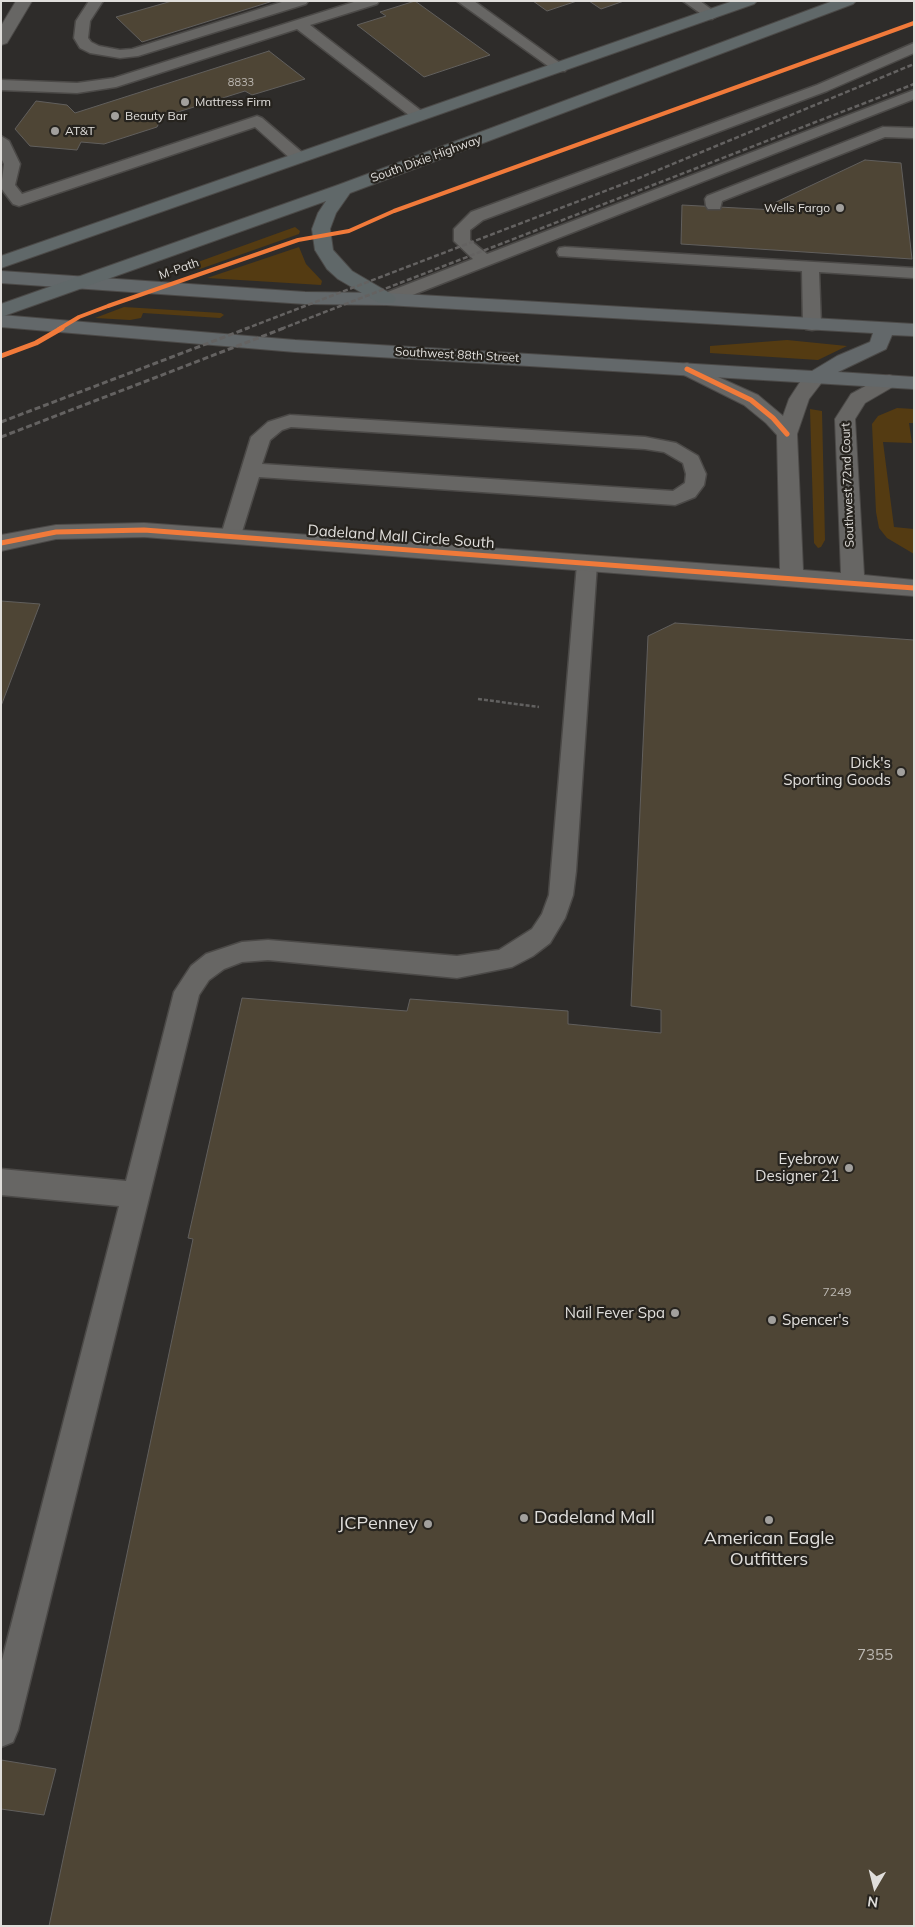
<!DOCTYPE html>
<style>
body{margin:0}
#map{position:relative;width:915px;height:1927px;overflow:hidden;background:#2e2c2a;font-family:Mulish,sans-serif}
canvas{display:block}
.frame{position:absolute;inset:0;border:2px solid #e0dedb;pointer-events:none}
.north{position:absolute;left:850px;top:1862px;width:50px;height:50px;-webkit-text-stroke:4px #26231e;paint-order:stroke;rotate:188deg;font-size:14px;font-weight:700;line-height:20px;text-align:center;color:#e0dedb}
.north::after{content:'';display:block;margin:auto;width:18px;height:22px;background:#e0dedb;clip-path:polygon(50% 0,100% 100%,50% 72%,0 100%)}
</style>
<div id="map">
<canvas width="915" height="1927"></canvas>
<div class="frame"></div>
<div class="north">N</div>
</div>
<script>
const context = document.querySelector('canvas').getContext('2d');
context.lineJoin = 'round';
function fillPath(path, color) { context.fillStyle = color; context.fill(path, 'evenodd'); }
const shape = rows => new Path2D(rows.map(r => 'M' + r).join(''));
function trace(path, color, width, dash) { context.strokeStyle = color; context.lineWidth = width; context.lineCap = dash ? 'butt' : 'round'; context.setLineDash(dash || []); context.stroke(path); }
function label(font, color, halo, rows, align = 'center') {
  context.font = font + ' Mulish,sans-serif'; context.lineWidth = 4.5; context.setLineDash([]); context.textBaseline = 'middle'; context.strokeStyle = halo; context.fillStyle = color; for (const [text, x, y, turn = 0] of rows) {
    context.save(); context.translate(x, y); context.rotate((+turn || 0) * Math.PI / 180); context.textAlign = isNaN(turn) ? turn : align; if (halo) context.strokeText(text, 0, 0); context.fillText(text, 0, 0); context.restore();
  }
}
fillPath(shape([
 [295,227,300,231,299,234,200,269,184,267],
 [299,247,306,264,322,281,321,285,207,278],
 [124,307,221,313,224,315,220,318,143,313,141,318,130,320,95,318],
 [787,340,847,346,818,360,710,353,710,346],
 [897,408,914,409,914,423,909,423,912,443,883,442,894,527,914,529,914,554,887,538,879,528,876,512,872,424,878,416],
 [810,409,822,411,825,540,821,547,818,548,814,543]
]), '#543b12');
const building = shape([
 [172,1,273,1,142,42,116,17,172,1],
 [415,1,490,55,424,77,357,25,386,16,380,12,415,1],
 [533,1,577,1,547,11,533,1],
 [589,1,624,1,601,9,589,1],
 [269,51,305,79,252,95,245,91,162,117,157,127,104,144,81,142,77,150,30,146,15,129,36,101,67,105,75,113,269,51],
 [865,160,901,163,912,259,681,244,682,205,775,210,774,203,865,160],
 [1,601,40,604,1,706,1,601],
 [675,623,914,640,914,1926,49,1926,193,1239,188,1238,242,998,407,1011,410,999,568,1011,568,1024,661,1033,661,1010,631,1006,648,636,675,623],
 [1,1760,56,1769,44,1815,1,1809,1,1760]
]);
fillPath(building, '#4e4535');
trace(building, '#615f5d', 1);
const service = shape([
 [89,1,103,1,90,21,88,38,91,42,99,46,120,50,132,49,285,1,308,1,306,4,138,56,120,58,90,53,80,48,74,38,76,21,89,1],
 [357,1,379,1,377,4,310,25,424,113,427,116,424,119,414,119,297,29,116,87,77,93,1,90,1,80,77,83,114,78,357,1],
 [457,1,474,1,567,68,565,71,555,71,457,1],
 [683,1,700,1,719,15,712,19,707,18,683,1],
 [914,43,914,53,827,91,483,220,470,230,470,240,487,254,914,90,914,99,392,303,380,303,377,299,380,295,473,259,454,241,454,229,471,212,817,85,914,43],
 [257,116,262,118,304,154,306,157,304,160,292,160,255,127,19,206,13,204,1,188,4,164,1,158,1,136,9,141,20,164,15,185,22,194,257,116],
 [883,127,914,128,914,138,885,137,722,201,720,209,708,209,706,206,705,199,707,196,883,127],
 [565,247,914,268,914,278,819,272,821,325,818,329,812,330,806,329,803,325,802,271,559,256,557,252,559,248,565,247],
 [290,415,645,437,676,443,698,456,706,474,704,485,695,497,675,505,259,477,241,535,238,540,231,542,224,540,221,535,251,437,268,422,290,415],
 [291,427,645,449,664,452,683,463,686,474,685,483,673,491,262,464,270,440,282,430,291,427],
 [587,557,594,559,597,564,576,871,573,895,565,918,550,943,533,956,512,967,457,978,268,960,242,962,224,969,209,980,199,995,18,1730,13,1742,1,1747,1,1664,119,1206,1,1195,1,1169,126,1181,174,992,191,966,206,954,242,942,268,940,457,956,499,950,532,929,542,914,549,895,577,564,580,559,587,557]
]);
const minor = shape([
 [16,1,32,1,7,43,1,45,1,26,16,1],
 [687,363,758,395,783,416,789,399,802,379,809,373,816,371,823,373,826,377,809,399,797,434,803,570,841,573,835,419,851,394,882,377,889,375,896,377,899,381,896,385,865,403,855,419,864,575,914,580,914,596,144,537,56,539,1,551,1,535,56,525,144,523,780,569,777,435,766,423,744,405,680,373,677,369,680,365,687,363]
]);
const primary = shape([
 [1,271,305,292,386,293,914,324,914,336,892,335,886,349,838,372,914,377,914,389,295,352,1,327,1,315,295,340,812,371,837,356,870,342,873,333,386,305,305,304,1,283,1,271]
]);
const trunk = shape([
 [733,1,757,1,754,4,1,268,1,256,733,1],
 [833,1,856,1,853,4,350,193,336,213,330,229,333,250,352,271,393,295,396,299,393,303,379,303,338,279,327,269,315,250,312,229,318,213,326,201,1,317,1,304,338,185,833,1]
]);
trace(service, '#4b4947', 3);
trace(minor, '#4b4947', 2);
trace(primary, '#4b4947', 2);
trace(trunk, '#4b4947', 2);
trace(shape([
 [478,699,539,707]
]), '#626160', 2.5, [4, 2]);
fillPath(service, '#676664');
fillPath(minor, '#676664');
fillPath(primary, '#63686a');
fillPath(trunk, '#606869');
trace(shape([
 [245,329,639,178,914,64],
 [281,329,914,84]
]), '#646261', 2.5, [5, 2.5]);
trace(shape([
 [1,422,248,328],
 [1,437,284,328]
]), '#646261', 3, [6, 3]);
trace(shape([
 [59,329,79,317,108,306,298,240,349,231,394,211,914,23]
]), '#f17a3a', 4);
trace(shape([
 [1,356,36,343,62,328],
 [687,369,751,400,773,418,787,434],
 [1,543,56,532,144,530,914,588]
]), '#f17a3a', 5);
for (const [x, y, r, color] of [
 [185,102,5,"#a2a09d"],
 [115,116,5,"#a2a09d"],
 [55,131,5,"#a2a09d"],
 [840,208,5,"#a2a09d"],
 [901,772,5,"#a2a09d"],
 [849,1168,5,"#a2a09d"],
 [675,1313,5,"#a2a09d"],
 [772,1320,5,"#a2a09d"],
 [524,1518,5,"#a2a09d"],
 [769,1520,5,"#a2a09d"],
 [428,1524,5,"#a2a09d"]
]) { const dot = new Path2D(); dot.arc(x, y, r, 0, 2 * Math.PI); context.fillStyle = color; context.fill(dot); trace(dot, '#26231e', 2); }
label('11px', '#bcb8b2', null, [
 ["8833",241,83]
]);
label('12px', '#e0dedb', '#26231e', [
 ["Mattress Firm",195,102],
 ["Beauty Bar",125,116],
 ["AT&T",65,131],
 ["Wells Fargo",830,208,"right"]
], 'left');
label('12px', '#e0dedb', '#26231e', [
 ["South Dixie Highway",426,159,-20],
 ["M-Path",179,269,-19],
 ["Southwest 88th Street",457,355,3],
 ["Southwest 72nd Court",848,485,-92]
]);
label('12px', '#bcb8b2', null, [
 ["7249",837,1292]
]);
label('15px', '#e0dedb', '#26231e', [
 ["Dadeland Mall Circle South",401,537,4]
]);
label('15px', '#e0dedb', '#26231e', [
 ["Dick's",891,763],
 ["Sporting Goods",891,780],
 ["Eyebrow",839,1159],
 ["Designer 21",839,1176],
 ["Nail Fever Spa",665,1313],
 ["Spencer's",782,1320,"left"]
], 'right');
label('15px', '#bcb8b2', null, [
 ["7355",875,1655]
]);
label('18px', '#e0dedb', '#26231e', [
 ["Dadeland Mall",534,1518],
 ["JCPenney",418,1524,"right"],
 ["American Eagle",769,1539,"center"],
 ["Outfitters",769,1560,"center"]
], 'left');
</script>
